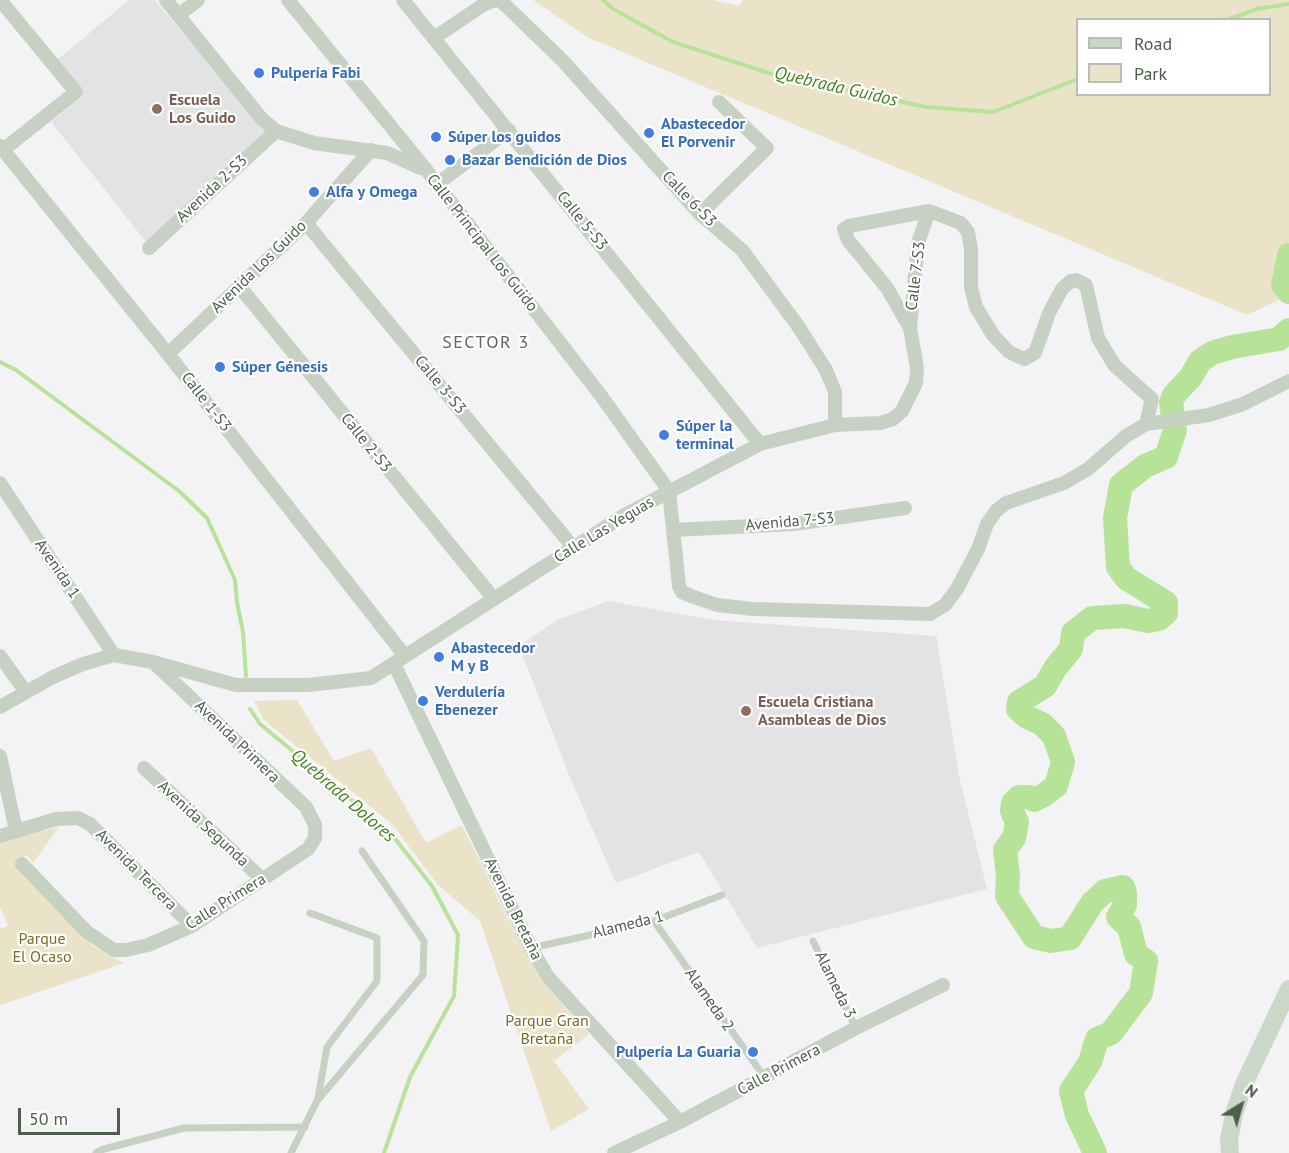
<!DOCTYPE html>
<meta charset="utf-8">
<style>
body{margin:0}
#map{position:relative;width:1289px;height:1153px;overflow:hidden;background:#f3f2f4;font-family:"PT Sans",sans-serif}
canvas{display:block}
.legend{position:absolute;left:1076px;top:18px;width:195px;height:78px;box-sizing:border-box;background:#fff;border:2px solid #b8beb7;margin:0;padding:8px 10px;list-style:none;font-size:18px;color:#4e5d4c}
.legend li{display:flex;align-items:center;gap:12px;height:30px}
.legend b{width:30px;border:2px solid #b8beb7}
.north{position:absolute;left:1211px;top:1075px;width:60px;height:60px;-webkit-text-stroke:4px #fff;paint-order:stroke;rotate:37deg;font-size:16px;font-weight:700;line-height:24px;text-align:center;color:#4e5d4c}
.north::after{content:'';display:block;margin:auto;width:21px;height:27px;background:#4e5d4c;clip-path:polygon(50% 0,100% 100%,50% 72%,0 100%)}
.scale{position:absolute;left:18px;top:1108px;width:102px;height:27px;box-sizing:border-box;border:3px solid #4e5d4c;border-top:0;padding-left:8px;font-size:18px;line-height:21px;white-space:nowrap;color:#4e5d4c;-webkit-text-stroke:4px #fff;paint-order:stroke}
</style>
<div id="map">
<canvas width="1289" height="1153"></canvas>
<ul class="legend">
<li><b style="height:8px;background:#c9d8c7"></b>Road</li>
<li><b style="height:16px;background:#ebe3c7"></b>Park</li>
</ul>
<div class="north">N</div>
<div class="scale">50 m</div>
</div>
<script>
const context = document.querySelector('canvas').getContext('2d');
context.lineJoin = 'round';
function fillPath(path, color) { context.fillStyle = color; context.fill(path, 'evenodd'); }
const shape = rows => new Path2D(rows.map(r => 'M' + r).join(''));
function trace(path, color, width, dash) { context.strokeStyle = color; context.lineWidth = width; context.lineCap = dash ? 'butt' : 'round'; context.setLineDash(dash || []); context.stroke(path); }
function label(font, color, halo, rows, align = 'center') {
  context.font = font + ' "PT Sans",sans-serif'; context.lineWidth = 4.5; context.setLineDash([]); context.textBaseline = 'middle'; context.strokeStyle = halo; context.fillStyle = color; for (const [text, x, y, turn = 0] of rows) {
    context.save(); context.translate(x, y); context.rotate((+turn || 0) * Math.PI / 180); context.textAlign = isNaN(turn) ? turn : align; if (halo) context.strokeText(text, 0, 0); context.fillText(text, 0, 0); context.restore();
  }
}
fillPath(shape([
 [129,0,155,0,267,132,147,243,51,122,83,96,56,61],
 [608,601,713,620,936,636,935,627,959,776,987,889,757,948,699,852,616,883,571,780,519,646,557,620]
]), '#e3e3e5');
fillPath(shape([
 [533,0,713,0,739,6,743,0,1289,0,1289,295,1247,315,589,38],
 [1078,20,1270,20,1270,94,1078,94],
 [297,700,334,761,371,748,426,843,462,825,512,927,541,980,589,1034,554,1061,589,1109,551,1131,480,921,438,885,392,824,264,720,254,701],
 [59,827,33,863,27,855,16,862,93,946,124,963,0,1005,0,929,8,926,0,907,0,841]
]), '#ebe3c7');
trace(shape([
 [603,0,613,9,673,42,772,74,926,107,993,112,1078,79],
 [1227,20,1257,9,1289,4],
 [0,362,16,370,179,491,207,518,235,580,237,602,243,632,246,676],
 [250,709,260,724,389,831,432,886,458,935,454,996,410,1077,384,1153]
]), '#b7e399', 4);
trace(shape([
 [1289,255,1283,285,1289,292],
 [1095,1153,1077,1115,1071,1091,1090,1062,1097,1039,1111,1033,1141,993,1146,961,1136,954,1129,927,1118,917,1125,905,1125,893,1123,887,1105,891,1092,903,1070,938,1051,941,1034,937,1007,896,1008,876,1005,850,1014,838,1017,822,1012,811,1013,803,1019,797,1029,797,1034,800,1044,795,1056,786,1063,762,1054,736,1042,724,1027,717,1018,709,1019,702,1045,686,1056,667,1071,649,1073,633,1092,618,1124,616,1148,621,1159,619,1166,613,1166,603,1126,578,1118,567,1115,518,1121,485,1145,466,1166,457,1175,430,1171,403,1174,395,1191,377,1200,361,1212,353,1232,347,1279,339,1289,330]
]), '#b7e399', 24);
trace(shape([
 [310,913,377,938,377,981,327,1047,318,1098],
 [654,921,765,1078],
 [813,941,856,1028],
 [531,948,654,921,722,895],
 [96,1153,104,1149,184,1128,305,1127],
 [291,1153,317,1101,423,975,424,941,362,851]
]), '#c6d1c4', 7);
trace(shape([
 [0,0,76,92,3,150],
 [166,0,261,118,276,131,314,143,387,153,421,168],
 [288,0,427,171,602,397,669,491,679,586,682,592,691,596,717,605,753,609,930,614,945,605,957,589,978,549,987,524,996,511,1006,503,1064,483,1088,469,1126,436,1146,424,1209,415,1243,404,1289,381],
 [403,0,760,444],
 [498,0,502,2,563,61,700,214,742,250,798,326,826,370,835,392,835,425],
 [179,15,198,0],
 [434,38,483,5,495,0],
 [0,146,168,354,405,656],
 [436,185,509,130],
 [700,214,767,148,719,102],
 [306,223,573,547],
 [149,248,276,131],
 [239,286,494,599],
 [910,328,887,288,848,240,844,229,849,226,929,211],
 [168,354,306,223,371,150],
 [0,483,114,655],
 [674,530,794,524,905,508],
 [0,656,26,692],
 [394,664,531,948,548,977,680,1122],
 [0,707,53,677,83,664,114,655,153,662,236,685,308,685,371,678,623,516,760,444,835,425,880,423,893,419,902,411,916,383,917,368,910,328,918,243,929,211,961,223,968,232,971,249,971,287,976,307,993,335,1009,352,1024,359,1035,353,1049,313,1062,289,1071,281,1076,280,1086,285,1098,338,1115,366,1152,399,1146,424],
 [0,756,16,831],
 [144,768,262,879],
 [0,836,56,819,78,818,90,824,192,926],
 [22,864,87,932,114,950,126,950,148,945,192,926,308,849,315,838,315,825,306,807,154,663],
 [614,1153,680,1122,856,1028,943,985]
]), '#c6d1c4', 14);
trace(shape([
 [1230,1153,1229,1140,1234,1114,1244,1084,1289,989]
]), '#c9d8c7', 18);
for (const [x, y, r, color] of [
 [259,73,6,"#3f7fe0"],
 [157,109,6,"#8d6e63"],
 [649,133,6,"#3f7fe0"],
 [436,137,6,"#3f7fe0"],
 [450,160,6,"#3f7fe0"],
 [314,192,6,"#3f7fe0"],
 [220,367,6,"#3f7fe0"],
 [664,435,6,"#3f7fe0"],
 [439,657,6,"#3f7fe0"],
 [423,701,6,"#3f7fe0"],
 [746,711,6,"#8d6e63"],
 [753,1052,6,"#3f7fe0"]
]) { const dot = new Path2D(); dot.arc(x, y, r, 0, 2 * Math.PI); context.fillStyle = color; context.fill(dot); trace(dot, '#fff', 2); }
label('bold 16px', '#366cbe', '#fff', [
 ["Pulpería Fabi",271,73],
 ["Abastecedor",661,124],
 ["El Porvenir",661,142],
 ["Súper los guidos",448,137],
 ["Bazar Bendición de Dios",462,160],
 ["Alfa y Omega",326,192],
 ["Súper Génesis",232,367],
 ["Súper la",676,426],
 ["terminal",676,444],
 ["Abastecedor",451,648],
 ["M y B",451,666],
 ["Verdulería",435,692],
 ["Ebenezer",435,710],
 ["Pulpería La Guaria",741,1052,"right"]
], 'left');
label('bold 16px', '#785e54', '#fff', [
 ["Escuela",169,100],
 ["Los Guido",169,118],
 ["Escuela Cristiana",758,702],
 ["Asambleas de Dios",758,720]
], 'left');
label('16px', '#4e5d4c', '#fff', [
 ["Avenida 2-S3",212,189,-43],
 ["Calle 6-S3",689,199,46],
 ["Calle 5-S3",582,221,51],
 ["Calle Principal Los Guido",482,243,52],
 ["Avenida Los Guido",259,267,-44],
 ["Calle 7-S3",916,276,-83],
 ["Calle 3-S3",440,385,50],
 ["Calle 1-S3",206,402,52],
 ["Calle 2-S3",366,443,51],
 ["Avenida 7-S3",790,522,-5],
 ["Calle Las Yeguas",604,530,-31],
 ["Avenida 1",57,569,56],
 ["Avenida Primera",237,742,44],
 ["Avenida Segunda",203,824,43],
 ["Avenida Tercera",136,870,45],
 ["Calle Primera",226,902,-32],
 ["Avenida Bretaña",513,909,64],
 ["Alameda 1",628,925,-14],
 ["Alameda 3",835,985,64],
 ["Alameda 2",709,1000,55],
 ["Calle Primera",779,1070,-28]
]);
label('16px', '#776e23', '#fff', [
 ["Parque",42,939],
 ["El Ocaso",42,957],
 ["Parque Gran",547,1021],
 ["Bretaña",547,1039]
]);
label('italic 18px', '#44821b', '#fff', [
 ["Quebrada Guidos",836,87,13],
 ["Quebrada Dolores",343,796,41]
]);
context.letterSpacing = '1.5px';
label('18px', '#5f665f', '#fff', [
 ["SECTOR 3",486,343]
]);
context.letterSpacing = '0px';
</script>
